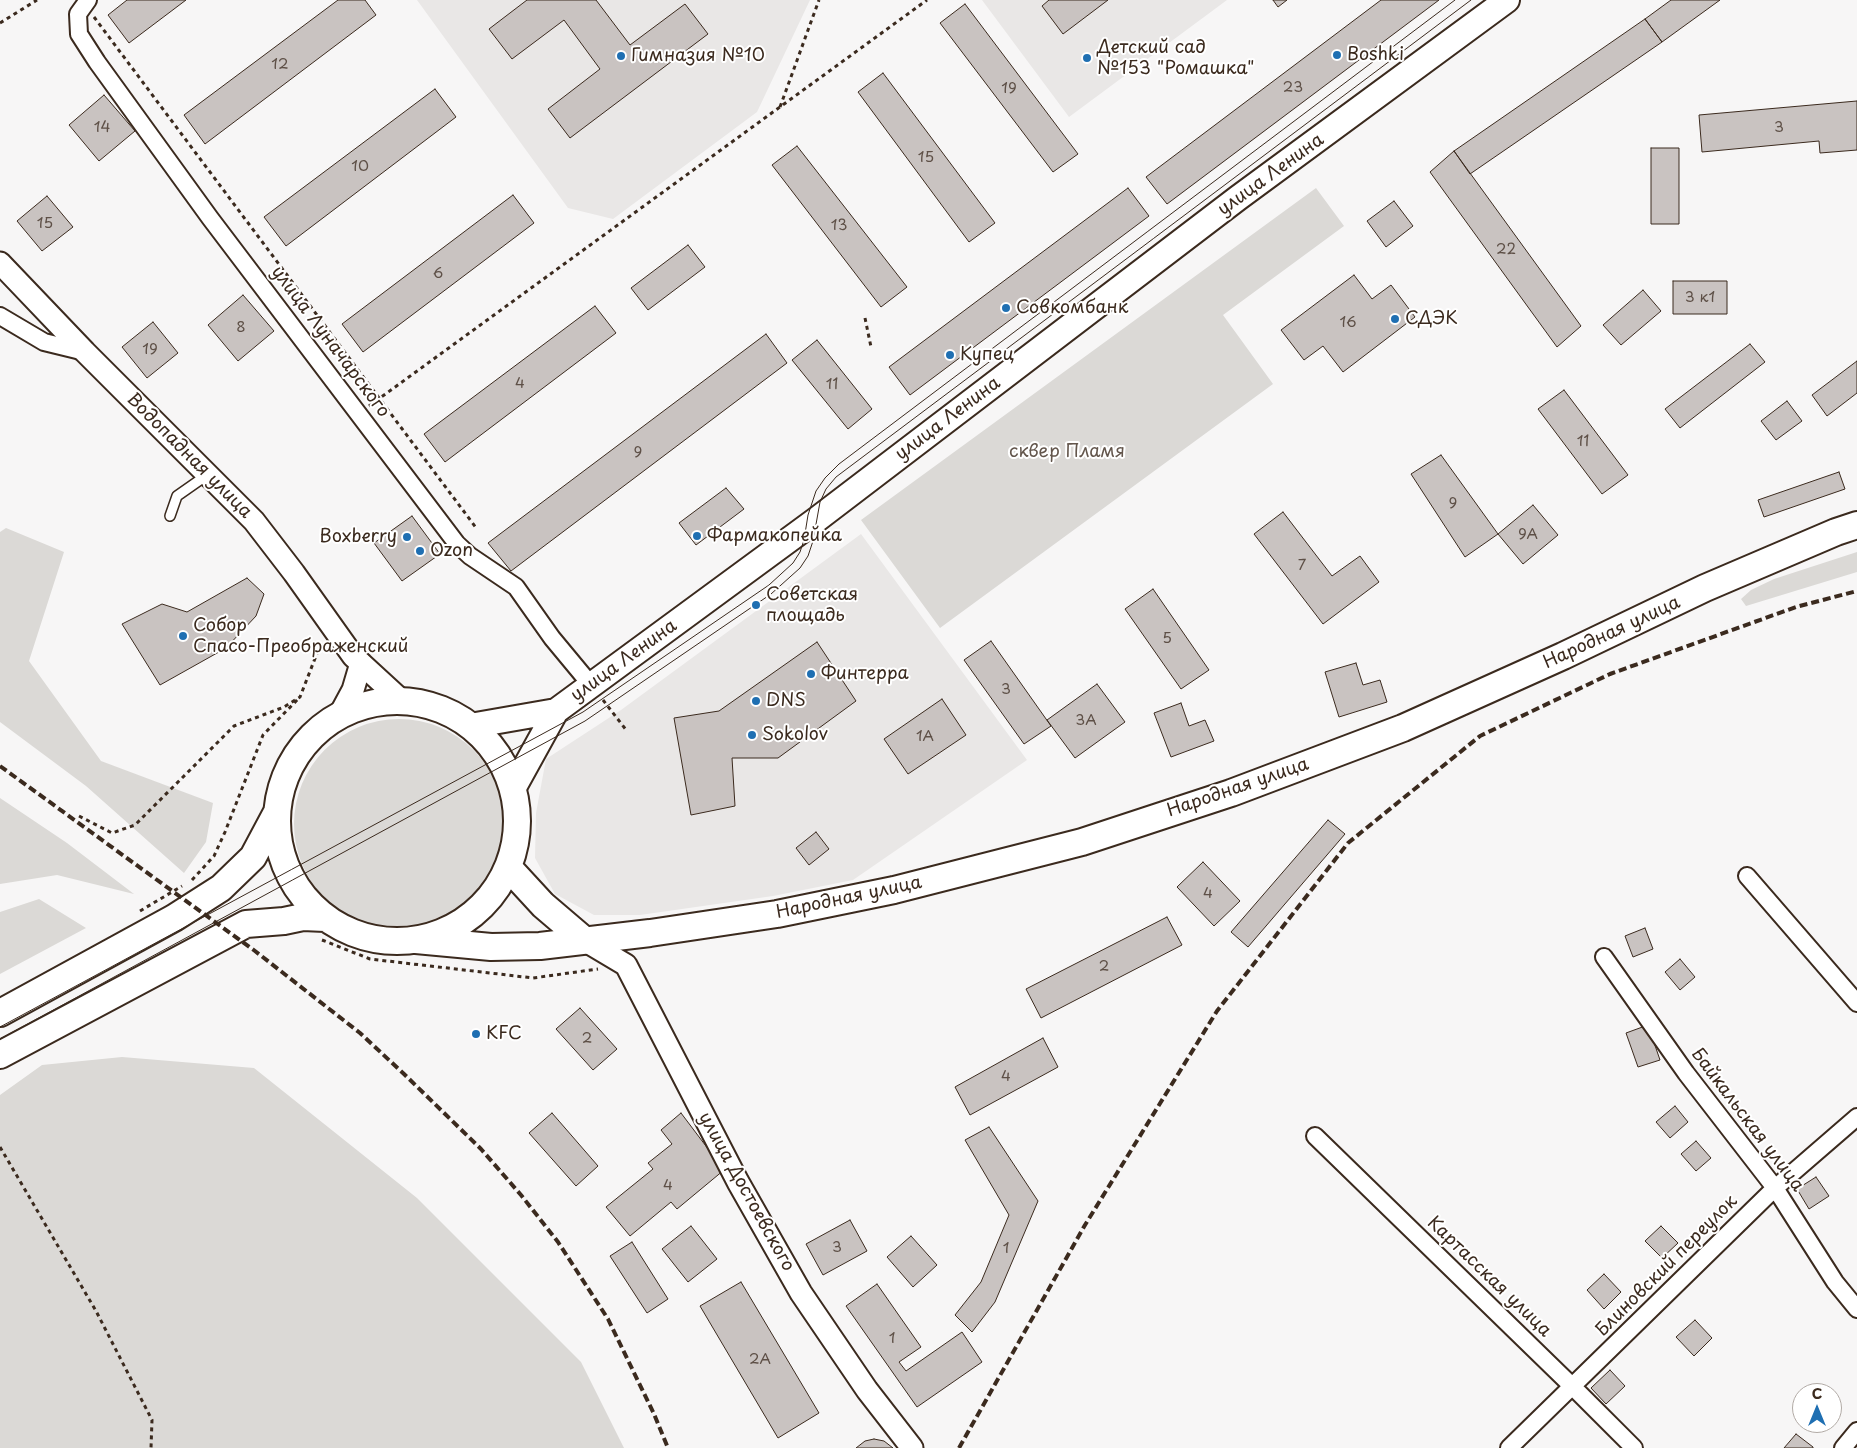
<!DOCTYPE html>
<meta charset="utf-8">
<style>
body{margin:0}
#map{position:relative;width:1857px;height:1448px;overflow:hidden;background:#f7f6f6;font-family:"Playpen Sans",sans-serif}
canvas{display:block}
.north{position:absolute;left:1792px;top:1383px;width:50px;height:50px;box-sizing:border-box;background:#fff;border:1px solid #b1aaa5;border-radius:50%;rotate:0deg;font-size:14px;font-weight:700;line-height:20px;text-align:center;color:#3b2a1e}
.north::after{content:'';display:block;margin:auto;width:18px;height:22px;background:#1f6fb2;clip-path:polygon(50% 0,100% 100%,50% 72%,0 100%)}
</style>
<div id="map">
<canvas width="1857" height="1448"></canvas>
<div class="north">С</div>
</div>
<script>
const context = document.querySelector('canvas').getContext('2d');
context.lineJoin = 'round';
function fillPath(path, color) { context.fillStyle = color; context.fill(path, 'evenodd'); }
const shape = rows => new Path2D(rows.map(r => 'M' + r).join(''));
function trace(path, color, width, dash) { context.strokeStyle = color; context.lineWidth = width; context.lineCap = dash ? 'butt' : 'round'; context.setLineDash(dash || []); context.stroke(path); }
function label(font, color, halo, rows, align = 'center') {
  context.font = font + ' "Playpen Sans",sans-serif'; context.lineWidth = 4; context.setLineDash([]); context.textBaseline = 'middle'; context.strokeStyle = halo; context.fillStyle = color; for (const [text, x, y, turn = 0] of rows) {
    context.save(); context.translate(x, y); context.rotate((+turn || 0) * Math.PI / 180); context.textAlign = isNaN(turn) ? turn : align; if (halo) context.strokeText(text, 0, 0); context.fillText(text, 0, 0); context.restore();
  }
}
fillPath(shape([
 [417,0,810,0,757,112,613,219,568,208],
 [982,0,1227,0,1069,117],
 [861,534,1027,760,853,880,773,896,640,915,594,915,555,894,535,858,536,813,546,759,621,710]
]), '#e9e7e6');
fillPath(shape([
 [1316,188,1344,226,1223,315,1273,384,940,628,861,520],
 [6,528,64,552,29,661,101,761,213,803,206,842,184,873,86,786,0,722,0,532],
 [1857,552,1857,572,1746,606,1741,599,1751,590,1774,579],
 '294 824a105 105 0 1 1 210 0a105 105 0 1 1-210 0Z',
 [0,798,67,843,134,894,57,875,0,884],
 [39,899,86,928,0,974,0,912],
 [122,1057,254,1068,417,1198,581,1362,624,1448,0,1448,0,1095,42,1065]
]), '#dbd9d6');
const building = shape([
 [127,0,186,0,129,43,108,15,127,0],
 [338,0,365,0,376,15,205,144,184,115,338,0],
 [527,0,596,0,630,45,685,4,708,34,570,138,548,109,600,69,564,20,512,59,489,29,527,0],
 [1049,0,1108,0,1063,34,1042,6,1049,0],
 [1273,0,1287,0,1278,7,1273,0],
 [1381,0,1439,0,1167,204,1146,177,1381,0],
 [1671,0,1720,0,1662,42,1645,19,1671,0],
 [965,4,1078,154,1053,172,940,23,965,4],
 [1645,19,1662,42,1470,174,1454,151,1645,19],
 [883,73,995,223,969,242,858,92,883,73],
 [435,89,456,117,286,246,264,217,435,89],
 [104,95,135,131,99,161,69,125,104,95],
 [1857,101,1857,150,1820,153,1819,141,1702,152,1699,115,1857,101],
 [797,146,907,287,881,307,772,165,797,146],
 [1651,148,1679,148,1679,224,1651,224,1651,148],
 [1454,151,1581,326,1557,347,1430,172,1454,151],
 [1128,188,1149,216,910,395,889,367,1128,188],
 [513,195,534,223,363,352,342,324,513,195],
 [47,196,73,227,42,251,17,221,47,196],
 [1394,201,1413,226,1386,247,1367,221,1394,201],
 [688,245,705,267,648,310,631,288,688,245],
 [1354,275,1372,299,1391,285,1415,317,1343,372,1323,346,1304,360,1281,330,1354,275],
 [1673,281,1727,281,1727,314,1673,314,1673,281],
 [1643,290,1661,311,1621,345,1603,325,1643,290],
 [243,295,274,331,238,361,208,325,243,295],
 [595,306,616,333,445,462,424,434,595,306],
 [153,322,178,353,147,378,122,347,153,322],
 [766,334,787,363,511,571,488,543,766,334],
 [817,340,872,409,848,429,792,360,817,340],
 [1750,344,1765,362,1680,428,1665,409,1750,344],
 [1857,361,1857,393,1827,416,1812,395,1857,361],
 [1564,390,1628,475,1602,494,1538,409,1564,390],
 [1787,401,1802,421,1776,440,1761,421,1787,401],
 [1441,455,1498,534,1465,557,1411,474,1441,455],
 [1839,472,1845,489,1764,517,1758,500,1839,472],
 [726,488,744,509,696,545,679,523,726,488],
 [1533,505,1558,535,1523,564,1498,534,1533,505],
 [1283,512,1332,576,1360,556,1379,582,1323,624,1254,534,1283,512],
 [412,516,440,554,402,581,374,543,412,516],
 [247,578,264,594,256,616,226,648,160,685,122,624,162,604,187,612,247,578],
 [1153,589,1209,670,1181,689,1125,609,1153,589],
 [991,641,1051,726,1024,744,964,660,991,641],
 [817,642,856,701,778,758,732,758,735,806,691,815,674,718,719,711,817,642],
 [1356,663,1363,685,1380,680,1387,702,1339,717,1325,672,1356,663],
 [1097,684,1125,722,1075,758,1047,720,1097,684],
 [942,699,966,735,908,774,884,739,942,699],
 [1181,703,1189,726,1205,720,1214,741,1171,757,1154,713,1181,703],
 [1328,820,1345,834,1248,947,1231,932,1328,820],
 [816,832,829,849,809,865,796,848,816,832],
 [1203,862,1240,901,1214,926,1177,887,1203,862],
 [1167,917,1182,945,1041,1018,1026,989,1167,917],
 [1645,928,1653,949,1633,957,1625,936,1645,928],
 [1680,959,1695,977,1680,990,1665,972,1680,959],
 [580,1008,617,1049,593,1070,556,1029,580,1008],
 [1648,1025,1660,1060,1638,1067,1626,1033,1648,1025],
 [1043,1038,1058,1067,970,1115,955,1087,1043,1038],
 [1675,1106,1688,1122,1670,1138,1656,1122,1675,1106],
 [552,1113,598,1166,576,1186,529,1133,552,1113],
 [681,1113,724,1170,677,1209,671,1202,630,1236,606,1207,653,1169,648,1163,672,1144,661,1130,681,1113],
 [989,1127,1038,1201,995,1302,972,1332,955,1315,981,1282,1009,1215,965,1140,989,1127],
 [1696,1141,1711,1158,1696,1171,1681,1154,1696,1141],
 [1816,1177,1829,1196,1809,1209,1797,1189,1816,1177],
 [850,1220,867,1251,823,1275,806,1244,850,1220],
 [691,1226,717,1259,688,1282,662,1249,691,1226],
 [1661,1226,1678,1243,1662,1258,1645,1241,1661,1226],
 [911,1236,937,1265,913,1287,887,1257,911,1236],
 [632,1242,668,1299,647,1313,610,1256,632,1242],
 [1604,1274,1621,1292,1604,1309,1587,1290,1604,1274],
 [741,1282,819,1413,778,1438,700,1306,741,1282],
 [877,1284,921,1347,899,1362,906,1371,962,1332,982,1362,917,1407,846,1306,877,1284],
 [1695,1320,1712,1338,1694,1356,1676,1337,1695,1320],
 [1610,1370,1625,1386,1606,1404,1591,1388,1610,1370],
 [1796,1434,1813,1447,1813,1448,1784,1448,1796,1434],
 [874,1439,884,1441,893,1448,856,1448,865,1441,874,1439]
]);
fillPath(building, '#c9c3c1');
trace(building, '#3b2a1e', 1);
const service = shape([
 [170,516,177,496,207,475]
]);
const minor = shape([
 [88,0,78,14,79,34,97,62,210,218,457,544,470,556,516,587,552,638,591,685],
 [0,316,44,342,85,352],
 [1747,876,1857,1003],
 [1604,957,1686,1073,1775,1188,1835,1282,1857,1309],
 [1315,1136,1573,1387,1634,1448],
 [1509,1448,1775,1188,1857,1117],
 [1843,1448,1857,1431]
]);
const tertiary = shape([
 [0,263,85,352,254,521,294,573,353,656,402,701],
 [339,716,353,690,361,663],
 [584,940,626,965,738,1182,801,1293,867,1390,912,1448]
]);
const secondary = shape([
 [470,726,556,711,816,520,1238,198,1507,0],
 [513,789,556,711]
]);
const primary = shape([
 '277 821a120 120 0 1 1 240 0a120 120 0 1 1-240 0Z',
 [508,867,543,905,584,940],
 [416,940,491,947,540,946,650,933,777,914,894,890,1082,842,1231,793,1403,728,1563,656,1705,588,1836,532,1857,525],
 [0,1013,174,918,221,888,253,857,277,812],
 [0,1055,246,924,284,921,303,917,325,918]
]);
trace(service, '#3b2a1e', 12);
trace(minor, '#3b2a1e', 20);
trace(tertiary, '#3b2a1e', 25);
trace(secondary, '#3b2a1e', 28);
trace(primary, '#3b2a1e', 30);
trace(shape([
 [94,17,477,529],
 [0,23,37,0],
 [780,107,819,0],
 [865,318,871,347],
 [369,406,927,0],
 [603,700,627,731],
 [79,816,112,833,135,825,234,726,284,707,300,697,321,643],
 [192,880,214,856,225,832,263,735,300,697],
 [140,911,182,886],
 [322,940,370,959,533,978,598,969],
 [0,1147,96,1311,152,1420,151,1448]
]), '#3b2a1e', 3, [4, 4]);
trace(service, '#fff', 9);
trace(minor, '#fff', 16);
trace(tertiary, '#fff', 21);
trace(secondary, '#fff', 24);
trace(primary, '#fff', 26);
trace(shape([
 [0,1027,583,712,769,585,793,563,800,552,804,540,808,515,816,491,825,478,839,464,1455,0],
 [0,1039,585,721,771,594,800,568,808,556,813,541,820,502,826,489,836,477,1471,0]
]), '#3b2a1e', 1);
trace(shape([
 [0,766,255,951,360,1033,404,1074,481,1149,521,1195,558,1242,608,1319,654,1414,668,1448],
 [959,1448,1085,1225,1217,1011,1348,843,1480,736,1610,674,1796,607,1857,591]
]), '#3b2a1e', 4, [8, 4]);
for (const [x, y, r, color] of [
 [1337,55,5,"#1f6fb2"],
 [621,56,5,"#1f6fb2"],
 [1087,58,5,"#1f6fb2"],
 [1006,308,5,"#1f6fb2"],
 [1395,319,5,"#1f6fb2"],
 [950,355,5,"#1f6fb2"],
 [697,536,5,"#1f6fb2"],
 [407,537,5,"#1f6fb2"],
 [420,551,5,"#1f6fb2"],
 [756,605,5,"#1f6fb2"],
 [183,636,5,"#1f6fb2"],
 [811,674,5,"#1f6fb2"],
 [756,701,5,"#1f6fb2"],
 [752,735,5,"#1f6fb2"],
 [476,1034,5,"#1f6fb2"]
]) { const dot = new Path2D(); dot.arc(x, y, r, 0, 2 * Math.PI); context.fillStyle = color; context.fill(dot); trace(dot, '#fff', 2); }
label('15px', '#5e5047', null, [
 ["12",280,65],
 ["23",1293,88],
 ["19",1009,89],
 ["14",102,128],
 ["3",1779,128],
 ["15",926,158],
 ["10",360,167],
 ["15",45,224],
 ["13",839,226],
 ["22",1506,250],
 ["6",438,274],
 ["3 к1",1700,298],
 ["16",1348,323],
 ["8",241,328],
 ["19",150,350],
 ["4",520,384],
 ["11",832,385],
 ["11",1583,442],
 ["9",638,453],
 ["9",1453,504],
 ["9А",1528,535],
 ["7",1302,566],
 ["5",1167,639],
 ["3",1006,690],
 ["3А",1086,721],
 ["1А",925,737],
 ["4",1208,894],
 ["2",1104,967],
 ["2",587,1039],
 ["4",1006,1077],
 ["4",668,1186],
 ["3",837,1248],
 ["1",1006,1249],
 ["1",892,1339],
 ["2А",760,1360]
]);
label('18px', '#3b2a1e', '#fff', [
 ["Детский сад",1097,48],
 ["№153 \"Ромашка\"",1097,69],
 ["Boshki",1347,55],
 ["Гимназия №10",631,56],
 ["Совкомбанк",1016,308],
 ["СДЭК",1405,319],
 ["Купец",960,355],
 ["Фармакопейка",707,536],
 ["Boxberry",397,537,"right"],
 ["Ozon",430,551],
 ["Советская",766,595],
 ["площадь",766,616],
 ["Собор",193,626],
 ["Спасо-Преображенский",193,647],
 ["Финтерра",821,674],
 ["DNS",766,701],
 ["Sokolov",762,735],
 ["KFC",486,1034]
], 'left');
label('18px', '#3b2a1e', '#fff', [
 ["улица Ленина",1271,175,-36],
 ["улица Луначарского",330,342,53],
 ["улица Ленина",948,419,-37],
 ["Водопадная улица",189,456,45],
 ["Народная улица",1612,633,-25],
 ["улица Ленина",624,661,-36],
 ["Народная улица",1238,788,-19],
 ["Народная улица",849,898,-12],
 ["Байкальская улица",1747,1120,53],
 ["улица Достоевского",746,1192,61],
 ["Блиновский переулок",1667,1266,-45],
 ["Картасская улица",1489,1277,44]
]);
label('18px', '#63564c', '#fff', [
 ["сквер Пламя",1067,452]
]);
</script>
